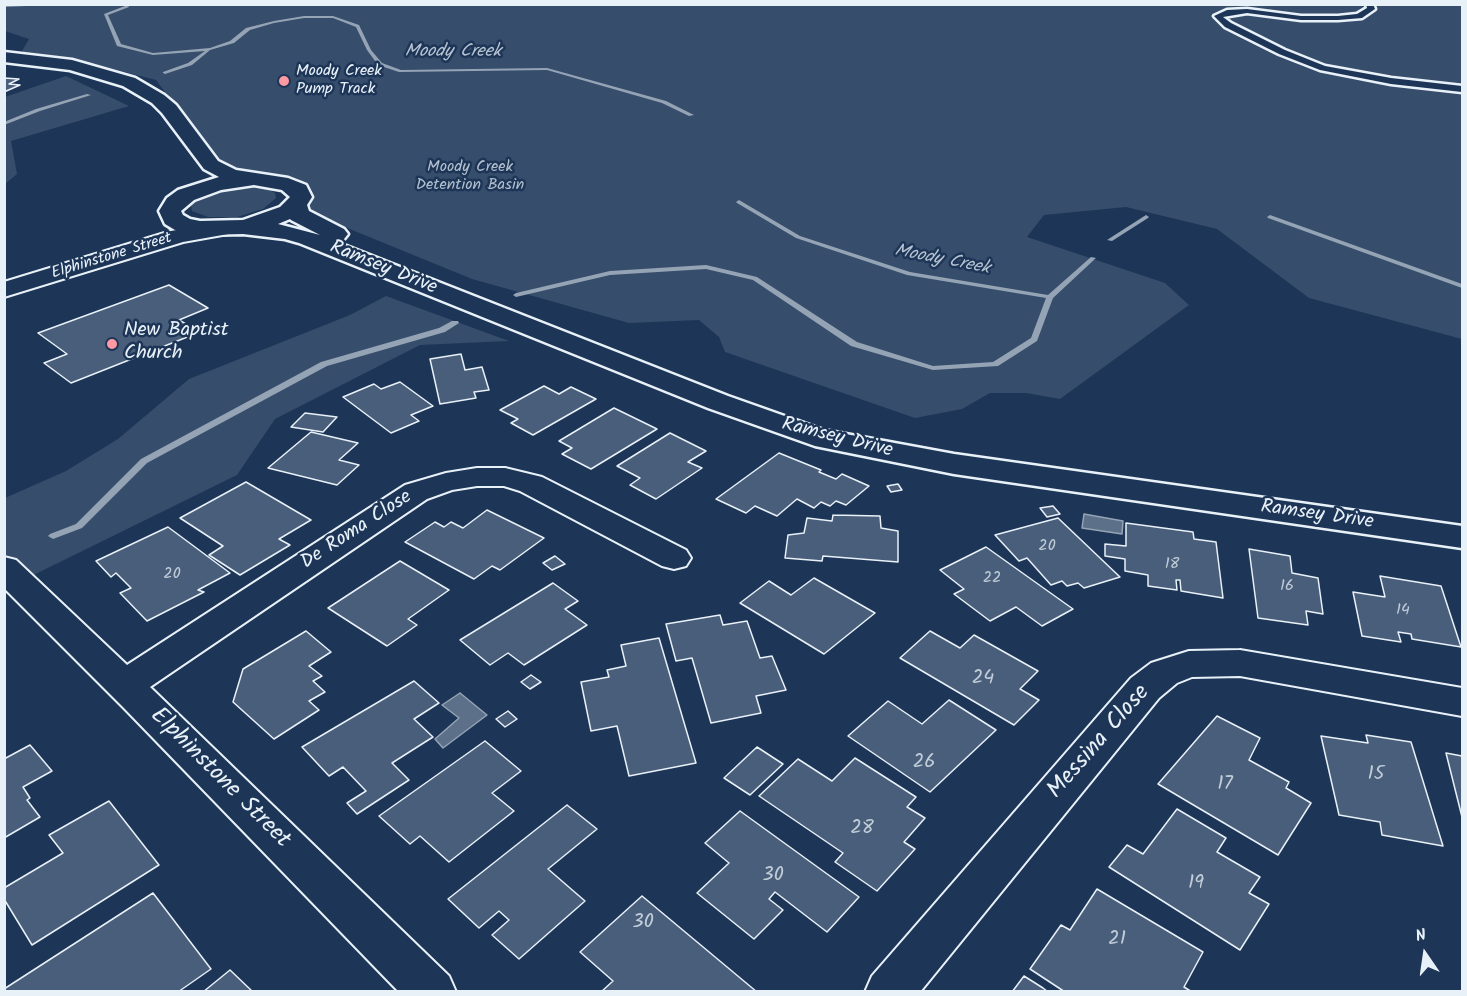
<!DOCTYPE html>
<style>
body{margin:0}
#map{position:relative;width:1467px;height:996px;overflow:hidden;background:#1d3557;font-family:Kalam,sans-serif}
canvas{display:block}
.frame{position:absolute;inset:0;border:6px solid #e8f1f8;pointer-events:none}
.north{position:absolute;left:1395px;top:924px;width:60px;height:60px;-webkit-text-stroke:4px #1d3557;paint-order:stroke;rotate:347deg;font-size:16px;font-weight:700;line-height:24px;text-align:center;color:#e8f1f8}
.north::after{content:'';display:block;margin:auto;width:21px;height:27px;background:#e8f1f8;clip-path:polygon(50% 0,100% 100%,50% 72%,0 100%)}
</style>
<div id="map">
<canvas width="1467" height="996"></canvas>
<div class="frame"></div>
<div class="north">N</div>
</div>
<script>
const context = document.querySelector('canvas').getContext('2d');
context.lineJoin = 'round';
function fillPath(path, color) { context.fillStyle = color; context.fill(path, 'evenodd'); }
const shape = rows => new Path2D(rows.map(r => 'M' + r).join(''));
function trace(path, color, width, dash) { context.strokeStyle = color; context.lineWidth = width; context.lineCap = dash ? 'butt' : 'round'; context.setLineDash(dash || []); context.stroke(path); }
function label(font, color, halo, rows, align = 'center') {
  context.font = font + ' Kalam,sans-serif'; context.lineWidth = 5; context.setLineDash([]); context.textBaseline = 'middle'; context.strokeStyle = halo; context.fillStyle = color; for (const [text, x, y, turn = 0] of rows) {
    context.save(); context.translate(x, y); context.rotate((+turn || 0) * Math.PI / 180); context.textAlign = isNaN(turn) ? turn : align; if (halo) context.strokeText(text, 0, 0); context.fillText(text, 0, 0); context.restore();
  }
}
fillPath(shape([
 [4,5,1462,5,1462,339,1309,298,1217,229,1126,207,1044,215,1027,237,1165,283,1189,305,1060,399,1026,393,990,393,962,409,915,418,725,352,719,337,699,320,629,323,472,279,313,214,308,201,297,182,228,169,193,130,156,80,89,63,21,53,29,39,5,31],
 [66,76,129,106,11,141,17,174,5,184,5,97],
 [246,186,269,189,275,193,276,198,263,209,237,217,208,217,192,211,191,206,200,197,221,189],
 [386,296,509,341,420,345,275,419,237,475,5,589,5,498,66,471,118,439,189,379,350,315]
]), '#374d6c');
const water = shape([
 [1084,514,1123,521,1122,534,1082,528,1084,514],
 [460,693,487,715,443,748,435,739,459,718,442,705,460,693]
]);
fillPath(water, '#5d7089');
trace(water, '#95a4b5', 1.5);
fillPath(shape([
 [51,4,49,5,4,7,4,5,51,4],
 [123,4,127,4,129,7,108,15,121,44,153,53,210,48,230,41,246,28,274,21,304,16,333,16,359,25,371,50,382,63,401,70,547,68,666,101,694,115,689,116,662,103,547,70,399,72,378,65,367,50,356,27,333,18,304,18,274,23,250,30,234,43,210,50,192,65,165,74,163,73,163,72,188,63,205,51,153,55,117,46,104,14,125,6,123,4],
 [87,94,91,95,40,111,4,125,4,122,36,109,87,94],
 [739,200,800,236,910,272,1048,295,1091,257,1096,258,1053,298,1037,341,998,366,933,370,851,346,753,280,706,269,610,275,516,297,513,295,516,293,610,271,706,265,757,277,857,342,933,366,993,362,1031,338,1046,298,907,275,796,238,737,203,736,202,739,200],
 [1146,215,1149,217,1148,218,1112,241,1107,240,1146,215],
 [1270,215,1462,284,1462,288,1268,218,1267,217,1270,215],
 [452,321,458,321,459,323,445,332,327,366,147,463,82,528,53,539,48,536,50,534,76,524,141,459,321,362,439,328,452,321]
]), '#95a4b5');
const building = shape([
 [4,78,19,79,9,84,20,85,4,92,4,78],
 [169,285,208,308,179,320,200,332,71,383,44,363,67,354,38,333,169,285],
 [461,354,465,370,482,367,489,390,474,392,476,398,440,404,430,359,461,354],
 [400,382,433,406,411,415,419,421,391,433,343,397,374,384,381,389,400,382],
 [544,386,559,394,571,387,596,399,533,435,511,423,518,419,500,410,544,386],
 [614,408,657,429,591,469,562,454,572,448,559,441,614,408],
 [305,413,337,417,323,432,291,427,305,413],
 [311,432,358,443,339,460,359,465,337,485,268,468,311,432],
 [670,433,706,451,688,462,702,468,656,499,630,485,640,478,617,466,670,433],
 [779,453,821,470,819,472,836,479,842,474,869,486,846,505,836,501,830,506,821,502,814,508,797,499,777,516,755,506,746,513,716,499,779,453],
 [246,482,311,520,279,539,290,545,240,575,209,555,223,546,180,518,246,482],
 [898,484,902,490,891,492,887,486,898,484],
 [1053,506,1060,514,1047,517,1040,508,1053,506],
 [487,510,544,538,500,570,492,566,474,579,405,542,435,522,444,527,451,522,463,528,487,510],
 [833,515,880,516,881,528,898,531,898,562,823,556,822,561,785,558,788,535,804,533,807,518,832,521,833,515],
 [1058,518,1120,577,1084,588,1078,583,1067,586,1062,581,1051,585,1027,558,1019,561,995,535,1058,518],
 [1126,523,1193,532,1194,539,1216,542,1223,598,1181,591,1180,580,1176,580,1177,590,1148,586,1148,575,1125,571,1125,559,1105,556,1105,544,1126,546,1126,523],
 [168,527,230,573,198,590,204,592,147,621,120,593,131,588,116,573,111,577,96,561,168,527],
 [986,547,1073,609,1042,626,1016,607,990,621,954,594,964,589,940,570,986,547],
 [1249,549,1290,556,1292,573,1318,578,1323,614,1306,611,1308,625,1258,618,1249,549],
 [555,556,565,564,552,570,543,563,555,556],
 [400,561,449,590,408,619,417,625,387,646,328,608,400,561],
 [1380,576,1441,586,1461,647,1412,639,1411,634,1398,632,1401,642,1362,636,1353,592,1385,597,1380,576],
 [814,578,875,613,824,654,740,603,769,581,791,595,814,578],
 [553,583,578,601,565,609,587,625,524,665,508,653,490,665,460,640,553,583],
 [720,615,723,625,747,621,760,658,772,656,786,690,756,696,761,713,711,723,692,658,676,661,666,624,720,615],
 [306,631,331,652,309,666,322,676,313,681,325,692,309,701,319,710,274,739,233,702,243,669,306,631],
 [930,631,960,648,974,635,1038,671,1020,689,1039,700,1014,725,900,658,930,631],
 [659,638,696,763,629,776,617,726,591,731,581,682,609,677,607,670,626,666,621,645,659,638],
 [531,675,541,682,530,689,521,682,531,675],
 [414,681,439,703,414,719,433,737,392,763,409,780,357,814,347,803,366,791,343,767,329,776,302,747,414,681],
 [949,700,996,730,930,792,848,736,888,701,922,724,949,700],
 [508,711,517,719,505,727,496,719,508,711],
 [1217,716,1260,738,1249,760,1289,782,1286,788,1311,803,1278,855,1158,784,1217,716],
 [1366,735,1411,742,1443,846,1382,835,1380,822,1339,815,1321,736,1368,743,1366,735],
 [485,741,521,771,492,793,514,811,449,862,420,836,410,844,379,816,485,741],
 [30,745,52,771,23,787,30,798,27,800,40,817,4,838,4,759,30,745],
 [757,747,783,764,750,795,724,778,757,747],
 [1446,753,1462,756,1462,817,1446,753],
 [855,758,916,797,907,807,925,818,904,842,915,849,877,891,835,862,843,853,759,796,798,759,832,781,855,758],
 [109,801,159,865,32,945,4,899,4,888,63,853,49,835,109,801],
 [567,805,597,829,548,869,585,901,519,959,492,935,509,920,499,911,479,928,448,899,567,805],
 [1177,809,1226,838,1217,852,1260,877,1249,893,1269,904,1240,950,1109,867,1127,845,1143,854,1177,809],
 [740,811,859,897,827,932,775,892,769,899,783,910,754,939,697,893,729,863,705,843,740,811],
 [1097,889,1203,952,1184,987,1192,992,1065,992,1030,969,1061,925,1070,930,1097,889],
 [153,893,211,969,178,992,4,992,4,989,153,893],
 [642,896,757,992,601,992,613,981,580,952,642,896],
 [230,970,253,992,203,992,230,970],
 [1024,976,1043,988,1048,992,1012,992,1024,976]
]);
fillPath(building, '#495e7a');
trace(building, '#e8f1f8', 1.5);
const service = shape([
 [1366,4,1373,4,1375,9,1362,18,1338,20,1301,20,1247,13,1223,17,1231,23,1285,50,1325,66,1391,78,1462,86,1462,92,1391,84,1320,70,1279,54,1225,27,1214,16,1227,10,1247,9,1301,16,1338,16,1357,14,1367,8,1366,4]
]);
const minor = shape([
 [220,222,228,224,231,229,228,234,183,242,4,297,4,282,171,231,220,222],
 [477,468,505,468,542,477,686,550,691,558,686,566,674,569,662,566,520,491,504,486,477,486,452,490,427,499,150,687,449,976,456,992,399,992,124,708,4,588,4,557,16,560,127,665,405,485,446,473,477,468],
 [1240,650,1462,688,1462,716,1240,676,1192,677,1177,683,1159,698,920,992,865,992,872,976,1131,678,1151,663,1189,651,1240,650]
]);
const secondary = shape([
 [4,52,72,60,135,78,164,95,176,105,218,161,236,170,288,178,306,185,312,197,307,205,309,211,344,229,348,234,344,239,334,241,728,396,824,430,954,454,1462,526,1462,548,954,474,815,446,708,408,299,243,285,239,243,234,200,235,175,230,165,224,159,211,167,198,178,190,219,177,204,169,162,113,152,103,123,86,70,70,4,62,4,52],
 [254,185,282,190,290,197,280,207,243,220,200,221,190,219,183,215,181,211,194,200,221,190,254,185],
 [290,219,291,220,320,235,278,224,290,219]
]);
trace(service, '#e8f1f8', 5);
trace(minor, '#e8f1f8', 4);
trace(secondary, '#e8f1f8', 5);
fillPath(service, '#1d3557');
fillPath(minor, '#1d3557');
fillPath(secondary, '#1d3557');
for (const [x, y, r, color] of [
 [284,81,6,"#ff9aa2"],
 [112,344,6,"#ff9aa2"]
]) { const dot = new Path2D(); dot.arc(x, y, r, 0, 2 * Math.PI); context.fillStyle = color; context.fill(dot); trace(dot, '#1d3557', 2); }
label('16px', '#e8f1f8', '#1d3557', [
 ["Moody Creek",296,72],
 ["Pump Track",296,90]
], 'left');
label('16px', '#b3c0ce', '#1d3557', [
 ["Moody Creek",470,168],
 ["Detention Basin",470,186]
]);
label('16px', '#e8f1f8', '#1d3557', [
 ["Elphinstone Street",112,257,-17]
]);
label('16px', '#c0ccd8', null, [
 ["20",1047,547],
 ["18",1172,565],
 ["20",172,575],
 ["22",992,579],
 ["16",1287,587],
 ["14",1403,611]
]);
label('italic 18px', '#b7c4d1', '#1d3557', [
 ["Moody Creek",453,53],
 ["Moody Creek",942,261,11]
]);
label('20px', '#e8f1f8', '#1d3557', [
 ["Ramsey Drive",383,269,22],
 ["Ramsey Drive",837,439,14],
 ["Ramsey Drive",1317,516,8],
 ["De Roma Close",357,531,-33]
]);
label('20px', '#e8f1f8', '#1d3557', [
 ["New Baptist",124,332],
 ["Church",124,355]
], 'left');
label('20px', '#c0ccd8', null, [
 ["24",983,680],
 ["26",924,764],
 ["15",1376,776],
 ["17",1225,786],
 ["28",862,830],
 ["30",773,877],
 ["19",1196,885],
 ["30",643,924],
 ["21",1117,941]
]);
label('24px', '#e8f1f8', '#1d3557', [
 ["Messina Close",1100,743,-49],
 ["Elphinstone Street",219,779,45]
]);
</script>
